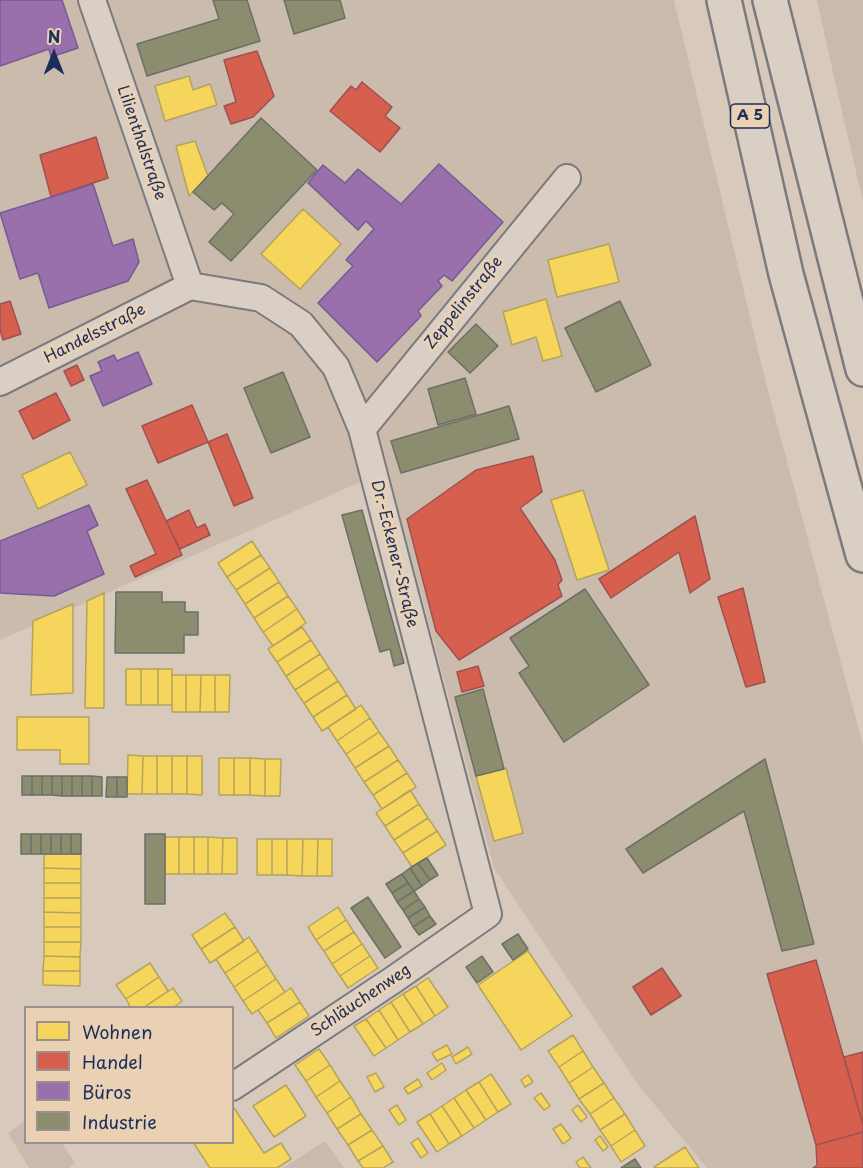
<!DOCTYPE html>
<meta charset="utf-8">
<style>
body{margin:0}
#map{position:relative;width:863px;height:1168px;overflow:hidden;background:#d7cabc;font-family:"Playpen Sans",sans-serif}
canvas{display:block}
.legend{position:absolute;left:24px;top:1006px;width:210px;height:138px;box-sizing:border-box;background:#ebd1b3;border:2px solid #989091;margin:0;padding:8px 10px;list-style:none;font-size:18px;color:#1b2f5e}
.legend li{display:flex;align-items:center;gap:12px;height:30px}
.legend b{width:30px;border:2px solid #989091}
.north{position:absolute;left:24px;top:24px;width:60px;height:60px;-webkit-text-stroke:4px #ebd1b3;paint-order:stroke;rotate:0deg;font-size:16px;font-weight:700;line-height:24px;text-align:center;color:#1b2f5e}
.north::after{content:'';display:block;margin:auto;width:21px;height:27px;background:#1b2f5e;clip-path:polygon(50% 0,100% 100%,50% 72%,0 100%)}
</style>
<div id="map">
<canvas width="863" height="1168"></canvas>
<ul class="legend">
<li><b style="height:16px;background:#f6d55c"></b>Wohnen</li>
<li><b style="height:16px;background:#d6604d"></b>Handel</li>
<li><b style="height:16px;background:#9970ab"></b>Büros</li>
<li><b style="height:16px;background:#8c8c6e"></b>Industrie</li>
</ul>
<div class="north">N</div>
</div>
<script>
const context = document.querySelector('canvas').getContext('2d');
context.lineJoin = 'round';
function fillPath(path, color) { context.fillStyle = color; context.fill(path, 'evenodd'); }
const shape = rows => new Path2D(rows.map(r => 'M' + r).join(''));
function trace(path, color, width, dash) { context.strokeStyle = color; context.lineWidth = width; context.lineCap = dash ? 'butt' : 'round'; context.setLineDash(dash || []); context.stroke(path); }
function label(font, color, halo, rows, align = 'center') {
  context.font = font + ' "Playpen Sans",sans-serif'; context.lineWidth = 6; context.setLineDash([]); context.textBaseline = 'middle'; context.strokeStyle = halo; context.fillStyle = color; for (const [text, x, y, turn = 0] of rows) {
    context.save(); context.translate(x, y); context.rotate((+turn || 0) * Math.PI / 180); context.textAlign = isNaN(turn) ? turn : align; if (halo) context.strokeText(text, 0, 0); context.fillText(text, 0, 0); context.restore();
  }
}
fillPath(shape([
 [0,0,622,0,758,472,863,867,863,1168,707,1168,639,1086,494,868,388,470,0,640]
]), '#cabbad');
fillPath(shape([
 [622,0,674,0,765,379,863,745,863,867,758,472],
 [817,0,863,0,863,202,833,73],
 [713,353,723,360,756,473,710,504,706,498,628,551,610,552,587,486,579,487,567,443,598,425,587,409],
 [22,475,43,520,0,535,0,480],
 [757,506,782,600,763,608,711,530],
 [25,1121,26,1142,62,1143,75,1163,69,1168,29,1168,8,1133],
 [325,1141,344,1168,283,1168]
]), '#c9baad');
const homes = shape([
 [189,76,193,90,210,84,217,105,165,121,155,86,189,76],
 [195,141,208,176,189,196,176,146,195,141],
 [303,209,341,244,300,289,261,254,303,209],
 [609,244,619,282,557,297,548,260,609,244],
 [546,299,562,356,543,361,536,337,512,345,503,312,546,299],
 [70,452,87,485,38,509,22,475,70,452],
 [583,490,609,570,577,580,551,500,583,490],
 [252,541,261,555,227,577,218,563,252,541],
 [261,555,270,568,236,590,227,577,261,555],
 [270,568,279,582,245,604,236,590,270,568],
 [279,582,288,596,254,618,245,604,279,582],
 [104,593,104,708,85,708,87,601,104,593],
 [288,596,297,609,263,632,254,618,288,596],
 [73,604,73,693,31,695,33,621,73,604],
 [297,609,306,623,273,646,263,632,297,609],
 [302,627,311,640,277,662,268,649,302,627],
 [311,640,320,654,286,676,277,662,311,640],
 [320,654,329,668,295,690,286,676,320,654],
 [329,668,338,681,304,703,295,690,329,668],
 [126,669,141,669,141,705,126,705,126,669],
 [141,669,158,669,158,705,141,705,141,669],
 [158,669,172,669,172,705,158,705,158,669],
 [172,675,186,675,186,712,172,712,172,675],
 [186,675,201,675,200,712,186,712,186,675],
 [201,675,215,675,215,712,200,712,201,675],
 [215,675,230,675,229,712,215,712,215,675],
 [338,681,347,695,313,717,304,703,338,681],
 [347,695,356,709,322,731,313,717,347,695],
 [361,705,370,718,337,741,328,727,361,705],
 [17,717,89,717,89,764,60,764,60,750,17,750,17,717],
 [370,718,379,732,346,754,337,741,370,718],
 [379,732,389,746,355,768,346,754,379,732],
 [389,746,398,760,364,782,355,768,389,746],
 [128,755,143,756,142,794,127,794,128,755],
 [143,756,157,756,157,794,142,794,143,756],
 [157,756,172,756,172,794,157,794,157,756],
 [172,756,187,756,187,794,172,794,172,756],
 [187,756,202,756,202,795,187,794,187,756],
 [219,758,234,758,234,795,219,795,219,758],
 [234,758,250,758,250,795,234,795,234,758],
 [250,758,265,759,265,796,250,795,250,758],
 [265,759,281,759,280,796,265,796,265,759],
 [398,760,407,773,373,795,364,782,398,760],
 [506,768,523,833,494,841,476,776,506,768],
 [407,773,416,787,382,809,373,795,407,773],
 [410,790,419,804,385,826,376,813,410,790],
 [419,804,428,818,394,840,385,826,419,804],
 [428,818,437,831,403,853,394,840,428,818],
 [437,831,446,845,412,867,403,853,437,831],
 [165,837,179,837,179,874,165,874,165,837],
 [179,837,194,837,194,874,179,874,179,837],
 [194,837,208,837,208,874,194,874,194,837],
 [208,837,223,838,222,874,208,874,208,837],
 [223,838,237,838,237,874,222,874,223,838],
 [257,839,272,839,272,875,257,875,257,839],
 [272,839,287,839,287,875,272,875,272,839],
 [287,839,303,839,302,876,287,875,287,839],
 [303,839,318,839,317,876,302,876,303,839],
 [318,839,332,839,332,876,317,876,318,839],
 [44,854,81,854,81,869,44,868,44,854],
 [44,868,81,869,81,883,44,883,44,868],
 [44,883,81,883,81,898,44,898,44,883],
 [44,898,81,898,81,913,44,912,44,898],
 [338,907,346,920,316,940,308,927,338,907],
 [44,912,81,913,81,927,44,927,44,912],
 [225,913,235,927,201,949,192,935,225,913],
 [346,920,354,932,324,951,316,940,346,920],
 [44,927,81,927,81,942,44,942,44,927],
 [235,927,244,941,210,963,201,949,235,927],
 [354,932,362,944,332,964,324,951,354,932],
 [249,937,258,951,225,973,216,959,249,937],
 [44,942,81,942,80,957,44,956,44,942],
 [362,944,370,956,340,976,332,964,362,944],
 [258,951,267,965,234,987,225,973,258,951],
 [528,951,572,1016,521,1050,478,985,528,951],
 [44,956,80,957,80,971,43,971,44,956],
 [370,956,378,968,348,988,340,976,370,956],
 [150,963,159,977,126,999,116,985,150,963],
 [267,965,276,979,243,1001,234,987,267,965],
 [43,971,80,971,80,986,43,985,43,971],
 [159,977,168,991,143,1008,131,1008,126,999,159,977],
 [428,978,448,1007,435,1016,416,986,428,978],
 [276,979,285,992,252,1014,243,1001,276,979],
 [416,986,435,1016,423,1024,403,994,416,986],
 [173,988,182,1001,173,1008,143,1008,173,988],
 [291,988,300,1002,267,1023,258,1010,291,988],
 [403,994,423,1024,410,1032,391,1002,403,994],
 [300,1002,309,1016,276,1038,267,1023,300,1002],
 [391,1002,410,1032,398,1040,379,1010,391,1002],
 [379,1010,398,1040,386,1048,366,1019,379,1010],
 [366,1019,386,1048,374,1056,354,1026,366,1019],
 [573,1035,583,1051,559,1067,548,1051,573,1035],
 [447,1045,452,1054,437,1061,432,1053,447,1045],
 [468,1047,472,1054,456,1064,452,1057,468,1047],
 [319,1049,330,1065,306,1081,295,1065,319,1049],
 [583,1051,593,1067,569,1083,559,1067,583,1051],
 [442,1063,446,1070,432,1080,427,1073,442,1063],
 [330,1065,340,1081,316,1097,306,1081,330,1065],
 [593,1067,604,1083,579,1099,569,1083,593,1067],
 [376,1073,384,1087,375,1092,367,1077,376,1073],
 [491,1074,511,1104,498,1112,479,1082,491,1074],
 [528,1075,533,1082,525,1087,521,1080,528,1075],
 [418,1079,422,1086,408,1094,404,1088,418,1079],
 [340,1081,351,1097,327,1113,316,1097,340,1081],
 [479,1082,498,1112,486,1120,466,1090,479,1082],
 [604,1083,614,1098,590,1114,579,1099,604,1083],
 [286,1085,306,1116,274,1137,253,1106,286,1085],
 [466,1090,486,1120,474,1128,454,1098,466,1090],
 [541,1093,550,1106,544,1110,534,1098,541,1093],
 [351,1097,361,1114,337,1129,327,1113,351,1097],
 [454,1098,474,1128,462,1136,442,1106,454,1098],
 [614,1098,625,1114,600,1130,590,1114,614,1098],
 [232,1105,264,1153,281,1143,291,1159,277,1168,210,1168,193,1142,232,1142,232,1105],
 [397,1105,406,1120,399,1125,389,1110,397,1105],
 [578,1105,587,1117,581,1122,572,1110,578,1105],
 [442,1106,462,1136,449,1144,430,1114,442,1106],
 [361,1114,372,1130,348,1145,337,1129,361,1114],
 [430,1114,449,1144,437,1152,417,1122,430,1114],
 [625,1114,635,1130,611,1146,600,1130,625,1114],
 [561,1124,571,1138,563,1144,553,1129,561,1124],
 [372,1130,383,1146,358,1161,348,1145,372,1130],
 [635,1130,645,1146,621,1162,611,1146,635,1130],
 [600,1136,608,1147,603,1151,595,1140,600,1136],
 [418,1138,428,1153,421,1158,411,1143,418,1138],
 [383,1146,393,1162,383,1168,363,1168,358,1161,383,1146],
 [685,1147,699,1168,655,1168,654,1167,685,1147],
 [583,1157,591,1168,580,1168,576,1162,583,1157]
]);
fillPath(homes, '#f6d55c');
trace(homes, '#b4a35d', 1.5);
const shops = shape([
 [257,51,274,96,253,117,231,124,224,106,236,102,224,60,257,51],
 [362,82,392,107,385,116,400,128,380,152,330,111,351,86,356,90,362,82],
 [96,137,108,178,51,197,40,155,96,137],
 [10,301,21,334,3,340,0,330,0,304,10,301],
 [77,365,84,380,71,386,64,371,77,365],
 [56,393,70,420,33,439,19,411,56,393],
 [192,405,208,442,158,463,142,426,192,405],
 [227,434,253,498,234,506,208,442,227,434],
 [533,456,542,492,520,508,555,560,562,580,558,585,562,596,459,660,436,631,407,519,476,470,533,456],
 [147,480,182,555,135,577,130,566,156,554,126,489,147,480],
 [189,510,197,528,205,524,210,535,180,549,166,521,189,510],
 [695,516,710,579,690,593,679,552,611,598,599,579,695,516],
 [743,588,765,682,746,687,718,597,743,588],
 [478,666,484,686,462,692,457,672,478,666],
 [816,960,863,1125,863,1132,816,1145,767,974,816,960],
 [662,968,681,996,651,1015,633,987,662,968],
 [863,1052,863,1125,844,1057,863,1052],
 [863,1132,863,1168,813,1168,817,1165,816,1145,863,1132]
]);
fillPath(shops, '#d6604d');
trace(shops, '#9e5152', 1.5);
const offices = shape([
 [0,0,62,0,78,48,51,57,49,49,0,66,0,0],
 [439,164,503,222,452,281,444,275,438,281,442,286,418,311,421,316,377,362,318,303,353,266,346,260,374,229,366,221,358,230,308,183,323,165,345,183,358,169,401,204,439,164],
 [93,184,113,246,133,239,139,262,128,281,49,308,38,273,20,279,0,213,93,184],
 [138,352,152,384,103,406,90,376,102,371,98,362,114,355,117,361,138,352],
 [89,505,98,525,87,531,104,574,54,596,0,593,0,541,89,505]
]);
fillPath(offices, '#9970ab');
trace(offices, '#735c94', 1.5);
const industry = shape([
 [213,0,247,0,260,41,147,76,137,44,219,19,213,0],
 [284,0,340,0,345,18,294,34,284,0],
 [261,118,317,170,231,261,209,242,234,214,222,203,214,210,193,192,261,118],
 [620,301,651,365,596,392,565,328,620,301],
 [476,324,498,346,470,373,448,352,476,324],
 [283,372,310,437,271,453,244,388,283,372],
 [465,378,476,414,438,425,428,389,465,378],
 [509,406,519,439,401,473,391,441,509,406],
 [362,510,404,663,394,666,390,649,380,652,342,515,362,510],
 [585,589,649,685,564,742,519,673,529,666,510,638,585,589],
 [116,592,162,592,162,602,185,602,185,612,198,612,198,635,184,635,184,653,115,653,116,592],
 [483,689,504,769,476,776,455,697,483,689],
 [765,759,814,944,782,951,744,811,643,873,626,849,765,759],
 [22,776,32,776,32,795,22,795,22,776],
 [32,776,42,776,42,795,32,795,32,776],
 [42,776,52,776,52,795,42,795,42,776],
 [52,776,62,776,62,796,52,795,52,776],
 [62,776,72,776,72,796,62,796,62,776],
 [72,776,82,776,82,796,72,796,72,776],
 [82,776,92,776,92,796,82,796,82,776],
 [92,776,102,777,102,796,92,796,92,776],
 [107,777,117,777,117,797,106,797,107,777],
 [117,777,127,777,127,797,117,797,117,777],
 [21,834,31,834,31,854,21,854,21,834],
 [31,834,41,834,41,854,31,854,31,834],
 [41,834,51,834,51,854,41,854,41,834],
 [51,834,61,834,61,854,51,854,51,834],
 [61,834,71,834,71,854,61,854,61,834],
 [71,834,81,834,81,854,71,854,71,834],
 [145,834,165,834,165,904,145,904,145,834],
 [427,858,438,875,430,880,418,863,427,858],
 [418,863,430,880,422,886,410,868,418,863],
 [410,868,422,886,414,891,402,874,410,868],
 [402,874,408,883,392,893,386,884,402,874],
 [408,883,414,891,397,902,392,893,408,883],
 [414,891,419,899,403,910,397,902,414,891],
 [368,897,401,947,385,958,351,908,368,897],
 [419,899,425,907,408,918,403,910,419,899],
 [425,907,430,916,413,927,408,918,425,907],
 [430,916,436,924,419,935,413,927,430,916],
 [518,934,528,949,513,960,502,944,518,934],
 [482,956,493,972,477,983,466,967,482,956],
 [635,1159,641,1168,621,1168,635,1159]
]);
fillPath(industry, '#8c8c6e');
trace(industry, '#6a7069', 1.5);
const minor = shape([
 [92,0,190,286],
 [190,286,261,298,301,324,336,367,362,429,488,914,393,980,232,1087],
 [0,382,190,286],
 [362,429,567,178]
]);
const highway = shape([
 [724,0,786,274,863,555],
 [770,0,863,369]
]);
trace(minor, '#7c7a7c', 30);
trace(highway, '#7c7a7c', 38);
trace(minor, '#d9cfc4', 26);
trace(highway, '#d9cfc4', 33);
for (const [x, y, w] of [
 [750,116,39]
]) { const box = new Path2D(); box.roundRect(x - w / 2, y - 12, w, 24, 4.5); context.fillStyle = '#ebd1b3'; context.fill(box); trace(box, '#1b2f5e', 1.5); }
label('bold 15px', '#1b2f5e', null, [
 ["A 5",750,116]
]);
label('16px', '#1b2f5e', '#ebd1b3', [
 ["Lilienthalstraße",141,143,71],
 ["Zeppelinstraße",464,303,-51],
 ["Handelsstraße",95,334,-27],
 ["Dr.-Eckener-Straße",394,554,76],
 ["Schläuchenweg",361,1001,-34]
]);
</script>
